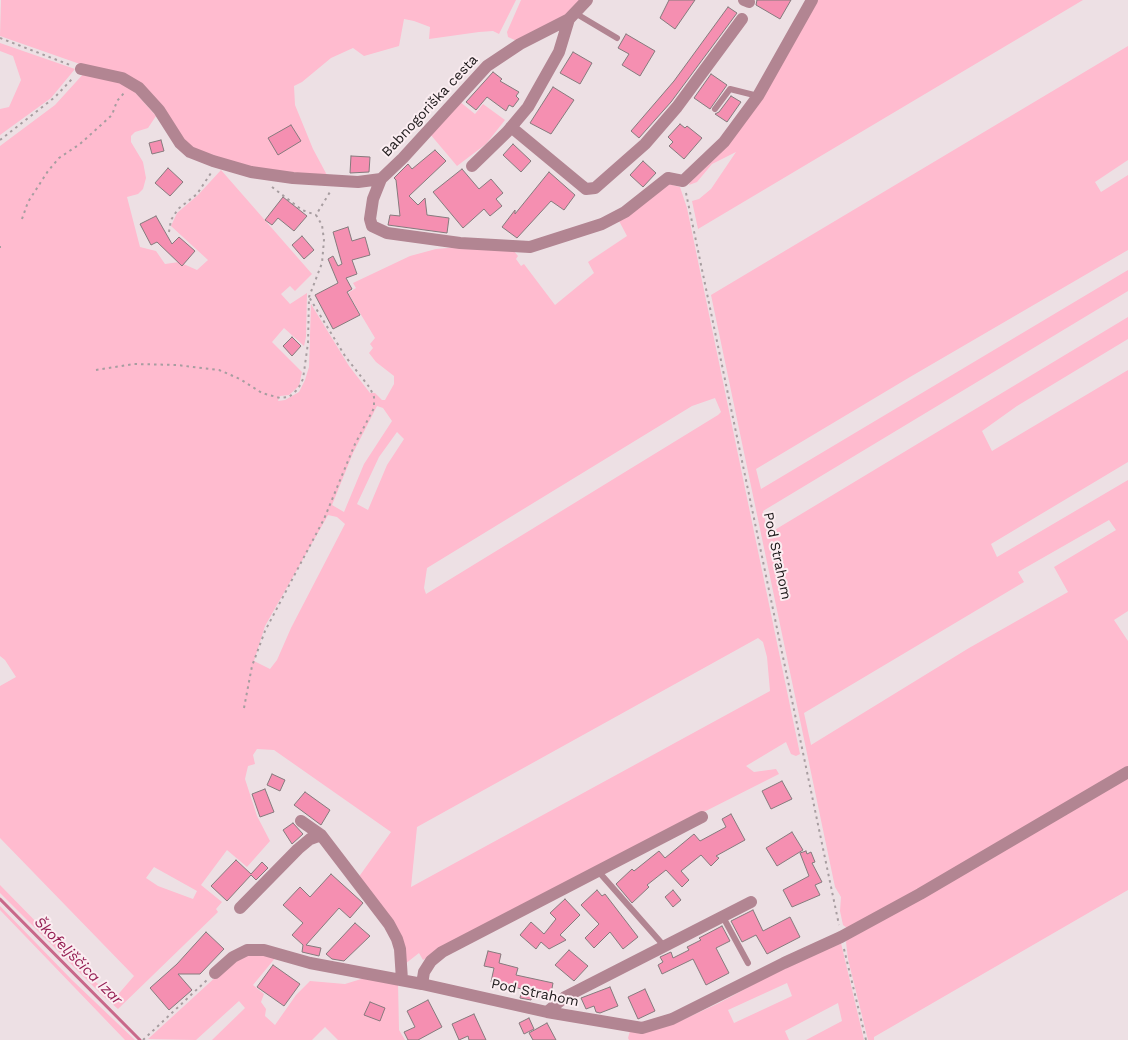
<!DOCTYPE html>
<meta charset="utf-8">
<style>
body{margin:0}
canvas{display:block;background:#ede0e4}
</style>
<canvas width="1128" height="1040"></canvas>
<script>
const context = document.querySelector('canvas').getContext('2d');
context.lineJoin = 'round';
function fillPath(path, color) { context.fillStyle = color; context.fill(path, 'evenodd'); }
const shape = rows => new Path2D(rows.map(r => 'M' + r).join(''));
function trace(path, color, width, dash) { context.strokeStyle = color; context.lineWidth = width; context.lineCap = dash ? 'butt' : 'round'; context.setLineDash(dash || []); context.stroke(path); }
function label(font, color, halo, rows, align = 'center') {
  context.font = font + ' "Work Sans",sans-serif'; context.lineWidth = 4; context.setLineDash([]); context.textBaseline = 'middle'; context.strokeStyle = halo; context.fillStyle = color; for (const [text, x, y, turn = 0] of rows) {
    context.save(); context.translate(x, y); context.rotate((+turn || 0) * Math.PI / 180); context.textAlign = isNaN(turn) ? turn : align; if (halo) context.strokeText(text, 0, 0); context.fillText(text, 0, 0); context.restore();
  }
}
fillPath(shape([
 [1,0,516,0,499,34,493,31,479,32,429,39,430,27,414,21,404,19,399,46,364,56,353,48,331,58,302,82,294,86,295,105,313,149,328,177,244,166,190,147,134,83,0,36],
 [521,0,581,0,565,18,517,41,508,37,507,32],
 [814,0,1083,0,698,229,692,201,699,199,711,189,736,152,712,164,697,182,689,185,691,179,738,132],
 [0,43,75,69,51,98,0,135,0,109,9,107,21,80,13,56,0,51],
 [1128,46,1128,160,1095,182,1101,192,1128,175,1128,250,910,377,756,469,761,489,1128,270,1128,291,763,511,768,534,1128,317,1128,339,1017,406,982,431,992,451,1128,370,1128,462,991,544,997,557,1128,480,1128,611,1114,620,1128,641,1128,768,935,881,847,928,843,925,840,911,841,897,835,887,711,295],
 [1109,520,1116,530,1054,567,1068,592,969,648,811,745,804,713,1024,582,1018,572],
 [85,72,118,82,132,89,156,116,148,128,135,132,131,136,131,142,143,162,146,178,143,189,138,194,127,197,140,247,156,251,165,264,179,262,197,270,208,260,171,226,177,213,198,195,221,170,312,274,295,291,290,286,281,294,290,304,307,293,306,337,304,346,284,328,272,342,302,372,299,386,289,395,280,396,278,401,285,400,299,392,305,380,309,367,311,304,349,366,370,393,375,393,382,400,385,400,394,384,394,376,376,362,369,353,373,348,370,344,375,338,348,293,356,288,353,283,410,256,436,249,460,247,513,250,518,256,516,259,521,266,524,264,555,305,594,273,588,262,627,236,618,219,665,183,680,187,687,208,800,754,796,756,791,754,786,742,746,766,754,772,776,769,779,774,686,821,423,960,419,953,405,964,358,878,391,832,274,750,257,749,253,755,255,764,248,766,245,779,257,816,270,841,247,867,227,850,201,885,222,902,216,909,218,912,118,1009,102,995,0,893,0,885,92,979,115,998,134,976,0,838,0,686,16,677,5,660,0,656,0,146,55,105],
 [715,398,721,412,718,415,426,594,424,588,427,568,692,406],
 [377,406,383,408,392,421,364,464,344,512,332,505,353,453],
 [397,432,404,439,387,465,368,510,357,504,379,457],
 [328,515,337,517,345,524,291,628,277,660,270,669,254,661,265,626],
 [758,638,763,642,767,657,770,691,411,887,417,827],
 [154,867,197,891,193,899,158,886,146,878],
 [459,101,475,114,483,104,505,120,486,144,457,166,430,134],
 [1128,776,1128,890,874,1037,874,1040,868,1040,848,959,846,942,848,937],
 [0,906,72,980,135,1040,125,1040,0,910],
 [841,943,864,1040,806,1040,842,1021,838,1003,785,1031,789,1040,629,1040,628,1038,630,1031,674,1024,719,1003,771,975],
 [787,983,792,996,734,1023,728,1010],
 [250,952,276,957,253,985,264,994,261,1002,266,1009,265,1016,275,1025,296,995,310,981,345,984,371,976,398,982,399,1030,405,1040,338,1040,325,1027,312,1040,212,1040,245,1008,239,1001,196,1040,148,1039,219,974]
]), '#ffbbcf');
trace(shape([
 [0,899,140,1040]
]), '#c9688a', 3);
const building = shape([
 [669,0,695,0,675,29,660,18,669,0],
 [757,0,791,0,780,19,756,5,757,0],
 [728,7,737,13,671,102,639,138,631,131,674,81,728,7],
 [626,34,655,51,640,76,622,65,629,54,618,48,626,34],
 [573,52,592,63,580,84,560,73,573,52],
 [493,72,502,79,500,81,519,92,516,96,519,99,513,107,509,105,506,111,487,97,476,110,466,102,493,72],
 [711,74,727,85,710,109,694,98,711,74],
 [553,87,574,100,551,134,530,123,553,87],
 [731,96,741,102,727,122,715,114,719,112,731,96],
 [680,124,685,128,687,126,702,138,684,159,669,146,673,142,668,137,680,124],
 [291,125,301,141,278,155,268,138,291,125],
 [161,140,164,151,152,154,149,143,161,140],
 [513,144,531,161,521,172,503,155,513,144],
 [435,150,446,161,409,196,418,205,425,198,427,215,449,218,447,233,388,225,390,215,400,216,396,180,394,178,408,164,412,169,435,150],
 [351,156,370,157,369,172,350,173,351,156],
 [643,161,656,173,643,187,630,175,643,161],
 [168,168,183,182,170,196,155,183,168,168],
 [462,169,479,189,491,179,503,193,496,199,502,206,490,216,484,209,463,228,433,192,462,169],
 [549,172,575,195,564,210,551,201,517,238,502,227,515,210,515,214,549,172],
 [283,197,307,216,294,231,278,218,272,225,265,220,283,197],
 [156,216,172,244,179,237,195,251,182,266,157,242,151,245,140,224,156,216],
 [348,227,352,241,365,237,370,255,352,260,357,274,346,278,352,289,347,292,360,315,333,329,315,295,338,283,328,259,333,256,338,266,342,264,333,232,348,227],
 [302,236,314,250,304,259,292,245,302,236],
 [292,337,301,346,292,356,283,346,292,337],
 [272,774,285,780,280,791,267,785,272,774],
 [782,781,792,799,771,809,762,791,782,781],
 [265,789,274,812,260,817,252,794,265,789],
 [305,792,330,810,321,825,294,805,305,792],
 [731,814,745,840,716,856,719,858,711,866,701,855,681,871,689,880,682,887,666,870,647,885,649,887,632,903,616,884,632,869,634,871,659,851,665,858,694,834,700,841,726,827,722,819,731,814],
 [293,823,303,834,292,844,283,830,293,823],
 [792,832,803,850,777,866,766,848,792,832],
 [806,851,807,854,811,852,815,862,812,863,822,882,815,885,820,895,792,907,783,890,809,876,800,853,806,851],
 [236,860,251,874,262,862,268,868,256,880,251,875,227,901,211,886,236,860],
 [331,874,363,903,350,918,339,908,306,945,321,948,319,956,302,952,303,945,292,935,303,923,283,905,300,887,310,897,331,874],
 [597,890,602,896,605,894,638,937,623,949,610,932,594,948,585,938,599,924,581,905,597,890],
 [673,890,681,900,673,907,665,897,673,890],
 [565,899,580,915,560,935,566,940,549,949,541,942,536,949,520,935,531,922,544,934,556,919,550,913,565,899],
 [753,910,763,931,790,917,800,937,767,954,756,935,742,942,731,921,753,910],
 [355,923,370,936,344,961,332,959,326,954,355,923],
 [722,926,730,941,716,948,729,973,706,985,693,959,662,974,658,965,663,962,660,957,671,952,673,958,689,950,687,947,701,940,699,938,722,926],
 [206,932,224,949,200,974,178,974,192,990,169,1010,150,988,177,964,206,932],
 [569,950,588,966,574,981,555,965,569,950],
 [488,951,501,954,499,963,518,968,516,975,553,983,550,999,532,996,531,1000,520,998,522,989,491,982,494,968,484,966,488,951],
 [273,965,300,984,284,1006,257,987,273,965],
 [610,987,618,1006,600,1013,596,1012,594,1006,586,1009,581,998,610,987],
 [645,989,655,1011,638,1019,628,997,645,989],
 [428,1000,442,1027,418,1040,408,1040,404,1032,415,1027,407,1011,428,1000],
 [370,1002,385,1008,380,1021,364,1015,370,1002],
 [474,1014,486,1040,469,1040,468,1036,459,1040,452,1024,474,1014],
 [529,1018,534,1029,524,1034,519,1023,529,1018],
 [547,1023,556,1040,533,1040,529,1033,547,1023]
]);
fillPath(building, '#f58fb1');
trace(building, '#867a7d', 1);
trace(shape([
 [0,38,70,65],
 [0,140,55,97,73,78],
 [272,187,302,210,316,215],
 [686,193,839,925],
 [22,219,28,202,48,171,59,158,80,144,112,115,117,101,124,93],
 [169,232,171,220,178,209,197,194,211,173],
 [0,247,1,247],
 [96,370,134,364,177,365,219,370,240,379,262,393,280,398,289,397,298,389,303,379,308,343,309,297,322,263,324,240,322,225,316,215,330,192],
 [244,708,252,666,265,631,324,519,355,444,374,408,374,397,370,388,345,356,309,297],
 [844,949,866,1040],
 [143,1040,207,980]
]), '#a79da0', 2, [2.5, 4]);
trace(shape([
 [575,13,617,38],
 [715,109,730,89,758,96],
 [598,871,665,947],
 [723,917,748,963]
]), '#b28592', 6);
trace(shape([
 [744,0,749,2],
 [81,69,122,78,139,88,159,110,180,143,190,152,213,161,251,172,293,178,358,182,381,179,403,158,487,66,520,44,569,19,587,0],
 [511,127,581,185,586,189,595,188,645,144,677,107,742,19],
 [472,166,507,132,528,107,559,52,569,19],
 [381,179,373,199,370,219,372,226,387,233,460,243,530,247,602,224,625,212,668,178,683,181,724,142,758,96,812,0],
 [301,821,321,835,389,924,397,939,400,949,402,980],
 [240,908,298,849,310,839,321,835],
 [215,973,233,957,247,950,264,950,310,963,422,984,547,1012,642,1028,672,1019,784,963,841,937,920,894,1128,772],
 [422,984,424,972,431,961,442,952,702,817],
 [547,1012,565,997,751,902]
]), '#b28592', 12);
label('14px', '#1b1718', '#fbedf1', [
 ["Babnogoriška cesta",430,106,-47],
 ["Pod Strahom",777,556,78],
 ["Pod Strahom",535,993,12]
]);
label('italic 15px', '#941d52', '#fbedf1', [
 ["Škofeljščica Izar",78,961,45]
]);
</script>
